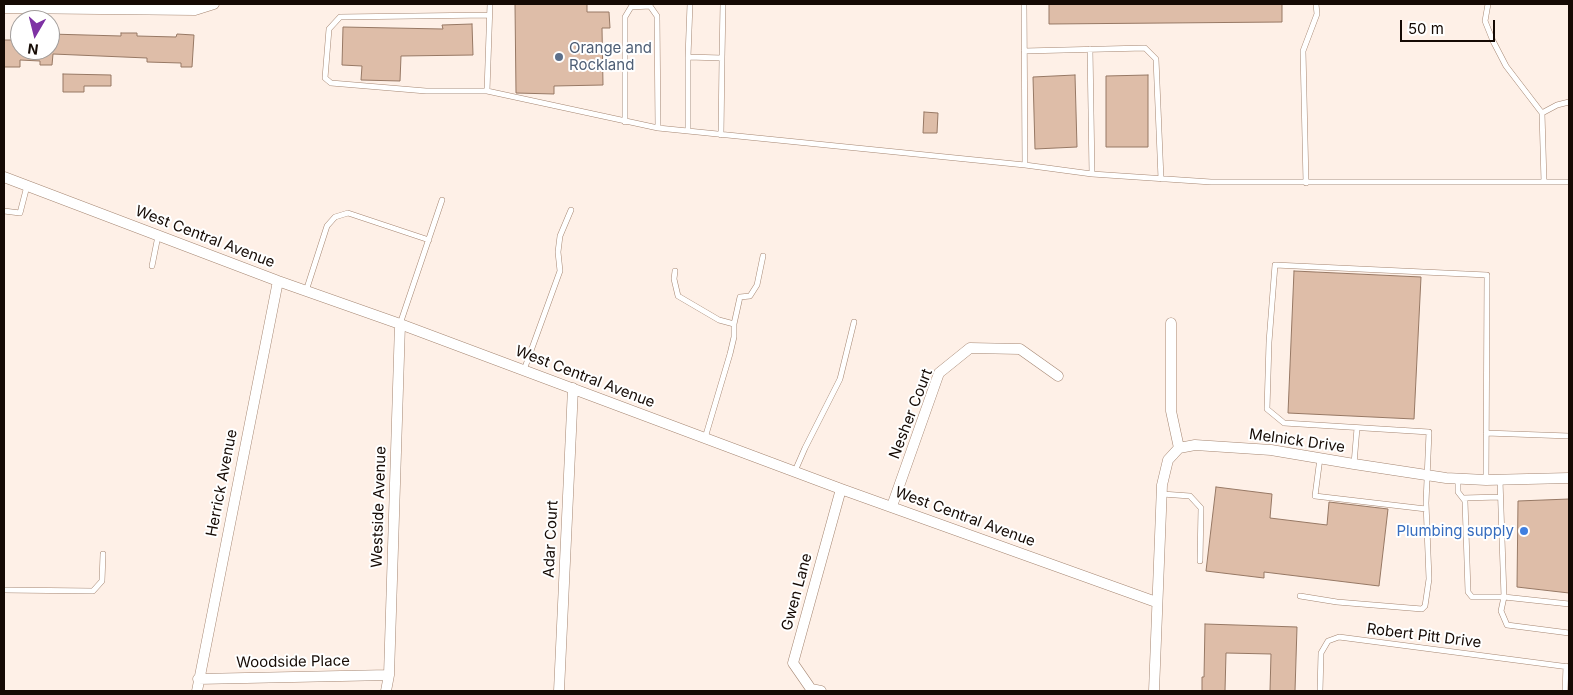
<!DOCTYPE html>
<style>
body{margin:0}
#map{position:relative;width:1573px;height:695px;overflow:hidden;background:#fef0e7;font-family:Inter,sans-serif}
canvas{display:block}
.frame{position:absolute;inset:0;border:5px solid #150a04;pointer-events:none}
.north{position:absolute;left:10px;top:10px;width:50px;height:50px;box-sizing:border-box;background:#fff;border:1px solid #a19d9b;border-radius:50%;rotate:188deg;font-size:14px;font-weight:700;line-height:20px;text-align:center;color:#150a04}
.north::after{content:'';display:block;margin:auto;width:18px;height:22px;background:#7e32a4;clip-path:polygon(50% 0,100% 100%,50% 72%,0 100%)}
.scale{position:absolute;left:1400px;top:20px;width:95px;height:22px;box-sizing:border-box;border:2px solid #150a04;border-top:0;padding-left:6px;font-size:15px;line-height:18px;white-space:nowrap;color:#150a04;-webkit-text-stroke:4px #fff;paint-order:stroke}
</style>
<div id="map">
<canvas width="1573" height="695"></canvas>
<div class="frame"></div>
<div class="north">N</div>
<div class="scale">50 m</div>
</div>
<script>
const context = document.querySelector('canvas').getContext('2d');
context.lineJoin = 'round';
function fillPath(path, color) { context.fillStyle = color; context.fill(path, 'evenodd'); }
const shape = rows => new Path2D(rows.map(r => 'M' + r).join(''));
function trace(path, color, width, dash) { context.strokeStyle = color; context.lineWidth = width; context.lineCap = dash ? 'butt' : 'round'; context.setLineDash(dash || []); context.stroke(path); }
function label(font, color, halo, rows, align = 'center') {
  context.font = font + ' Inter,sans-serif'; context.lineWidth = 4; context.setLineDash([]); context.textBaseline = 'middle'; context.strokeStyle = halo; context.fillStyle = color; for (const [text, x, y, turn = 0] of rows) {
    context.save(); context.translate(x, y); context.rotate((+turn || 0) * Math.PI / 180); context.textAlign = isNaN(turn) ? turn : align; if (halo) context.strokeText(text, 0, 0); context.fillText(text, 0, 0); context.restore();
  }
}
const building = shape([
 [515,4,587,4,587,12,609,12,610,28,602,28,603,85,554,86,554,94,516,93,515,4],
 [1049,4,1282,4,1282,22,1049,24,1049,4],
 [472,24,473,55,401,56,400,81,361,80,362,66,342,65,343,27,443,29,442,25,472,24],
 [121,33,137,33,137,36,176,37,177,34,194,35,192,67,181,67,181,63,147,62,147,58,53,54,52,65,40,65,40,61,20,60,20,67,4,67,4,40,19,40,20,50,50,50,50,34,121,36,121,33],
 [63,74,111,75,111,86,84,86,84,92,63,92,63,74],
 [1075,75,1077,147,1035,149,1033,77,1075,75],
 [1148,75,1148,147,1106,147,1106,76,1148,75],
 [924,112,938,113,937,133,923,133,924,112],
 [1294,271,1421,277,1414,419,1288,413,1294,271],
 [1216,487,1272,494,1270,518,1327,525,1329,502,1388,509,1379,586,1264,572,1264,578,1206,571,1216,487],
 [1569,499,1569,593,1517,587,1518,501,1569,499],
 [1205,624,1297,627,1295,691,1270,691,1271,654,1226,653,1225,691,1202,691,1202,677,1204,677,1205,624]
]);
fillPath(building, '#debda8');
trace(building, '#977864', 1);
const lane = shape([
 [690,4,688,57,722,58,723,4],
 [1024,4,1025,165],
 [1488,4,1485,21,1493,41,1506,66,1542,113,1557,105,1569,102],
 [489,15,340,17,329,29,325,78,331,83,426,91,487,91,658,128,1025,165,1092,174,1211,182,1569,182],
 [1090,49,1092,174],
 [1024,51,1145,48,1156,59,1161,179],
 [487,91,490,4],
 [1542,113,1544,182],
 [625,122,625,17,631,7,650,6,657,16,658,128],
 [688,131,688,57],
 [721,135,722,58],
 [1306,183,1303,51,1317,14,1316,4],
 [4,211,20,213,27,186],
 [152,266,158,236],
 [675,271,674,279,678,296,719,320,734,324,734,337,730,354,705,438],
 [306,291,327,226,335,217,348,213,429,240],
 [400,324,442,200],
 [734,324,740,297,750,296,757,285,763,256],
 [524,370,560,271,558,252,560,236,571,210],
 [1486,433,1569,436],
 [1320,458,1315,496,1426,509],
 [1354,464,1357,428],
 [795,471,805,448,840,379,854,322],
 [1458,479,1458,492,1465,501,1468,592,1472,597,1504,597,1501,611,1507,625,1569,633],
 [1500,480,1504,597,1569,604],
 [1162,494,1190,496,1201,508,1200,561],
 [1463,498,1500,497],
 [4,590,93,591,102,581,103,554],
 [1300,596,1337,602,1422,609,1425,606,1429,579,1426,503,1429,432,1284,423,1267,409,1269,342,1275,265,1487,275,1486,480],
 [1320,691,1321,653,1328,641,1339,637,1569,667],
 [1565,691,1566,666]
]);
const street = shape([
 [4,8,195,10,214,4],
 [4,177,278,281,400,324,841,489,1156,602],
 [1171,323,1171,411,1179,448],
 [892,506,939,373,970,348,1020,349,1058,376],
 [198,679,389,675],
 [197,691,278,281],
 [386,691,389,675,400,324],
 [559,691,573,388],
 [821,691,811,689,793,663,841,489],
 [1154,691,1162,485,1168,460,1179,448,1195,445,1271,450,1354,464,1446,478,1486,480,1569,478]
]);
trace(lane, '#a58672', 6);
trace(street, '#a58672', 11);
trace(lane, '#fff', 5);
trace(street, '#fff', 10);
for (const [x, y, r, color] of [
 [559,57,5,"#5c6f8a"],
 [1524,531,5,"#3f7fe0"]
]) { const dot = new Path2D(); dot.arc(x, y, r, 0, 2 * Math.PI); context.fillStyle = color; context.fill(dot); trace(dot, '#fff', 2); }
label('15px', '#4e5e75', '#fff', [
 ["Orange and",569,48],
 ["Rockland",569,65]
], 'left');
label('15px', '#150a04', '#fff', [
 ["West Central Avenue",205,237,21],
 ["West Central Avenue",585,377,21],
 ["Nesher Court",911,414,-69],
 ["Melnick Drive",1297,441,8],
 ["Herrick Avenue",222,483,-79],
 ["Westside Avenue",379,507,-88],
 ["West Central Avenue",965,517,20],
 ["Adar Court",551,539,-87],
 ["Gwen Lane",797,592,-75],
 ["Robert Pitt Drive",1424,636,7],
 ["Woodside Place",293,662,-1]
]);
label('15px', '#366cbe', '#fff', [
 ["Plumbing supply",1514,531]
], 'right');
</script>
